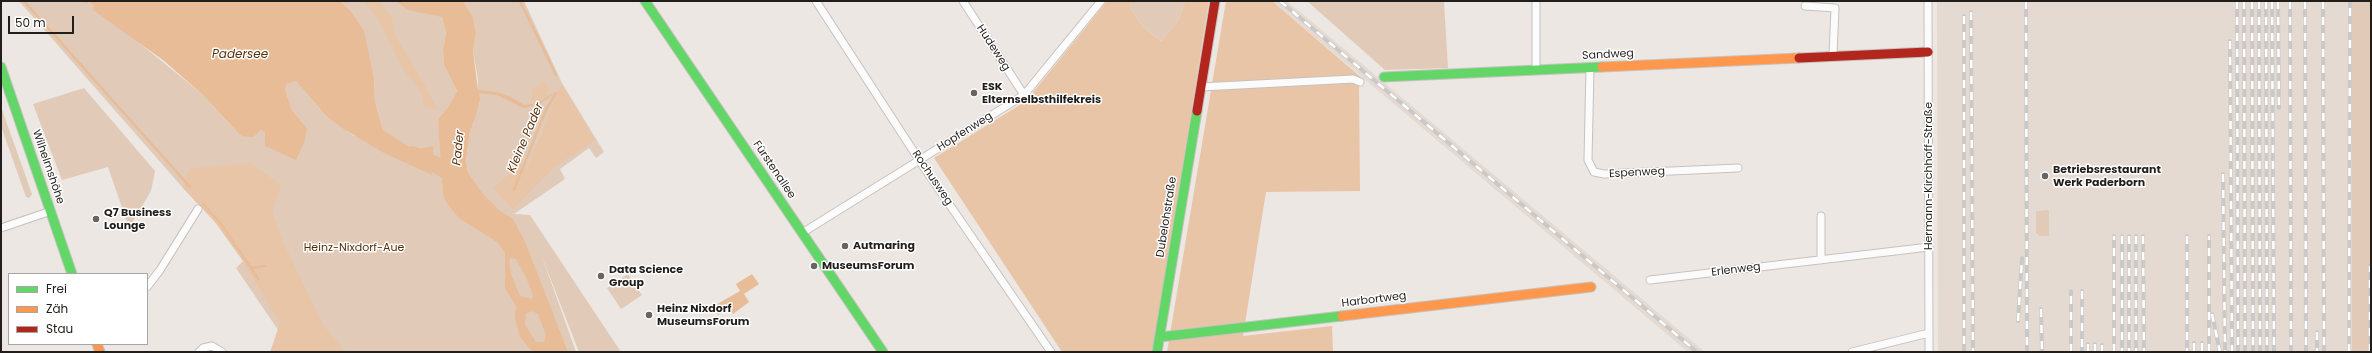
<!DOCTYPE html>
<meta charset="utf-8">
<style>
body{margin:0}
#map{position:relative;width:2372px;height:353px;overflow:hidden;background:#ece7e2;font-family:Poppins,sans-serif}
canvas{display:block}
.frame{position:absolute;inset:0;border:2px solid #211d1b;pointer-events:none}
.legend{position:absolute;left:8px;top:273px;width:140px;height:72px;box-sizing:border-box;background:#fff;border:1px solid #a6a5a4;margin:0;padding:5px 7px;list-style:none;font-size:12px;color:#211d1b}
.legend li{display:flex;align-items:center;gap:8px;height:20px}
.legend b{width:20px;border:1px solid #a6a5a4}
.scale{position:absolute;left:8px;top:16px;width:66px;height:18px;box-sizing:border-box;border:2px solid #211d1b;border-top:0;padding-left:5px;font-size:12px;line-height:14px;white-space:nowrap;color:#211d1b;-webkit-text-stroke:3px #fff;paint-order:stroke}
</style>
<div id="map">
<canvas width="2372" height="353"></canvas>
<div class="frame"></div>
<ul class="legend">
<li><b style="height:5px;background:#63d668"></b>Frei</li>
<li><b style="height:5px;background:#ff974d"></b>Zäh</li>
<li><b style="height:5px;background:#b3261e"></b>Stau</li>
</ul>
<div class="scale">50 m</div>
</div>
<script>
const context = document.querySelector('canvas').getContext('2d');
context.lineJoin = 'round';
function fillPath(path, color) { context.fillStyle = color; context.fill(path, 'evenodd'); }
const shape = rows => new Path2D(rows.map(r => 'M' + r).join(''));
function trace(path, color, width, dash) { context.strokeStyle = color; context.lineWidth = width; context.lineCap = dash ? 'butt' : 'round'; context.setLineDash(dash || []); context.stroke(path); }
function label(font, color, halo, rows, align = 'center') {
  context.font = font + ' Poppins,sans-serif'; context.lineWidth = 3; context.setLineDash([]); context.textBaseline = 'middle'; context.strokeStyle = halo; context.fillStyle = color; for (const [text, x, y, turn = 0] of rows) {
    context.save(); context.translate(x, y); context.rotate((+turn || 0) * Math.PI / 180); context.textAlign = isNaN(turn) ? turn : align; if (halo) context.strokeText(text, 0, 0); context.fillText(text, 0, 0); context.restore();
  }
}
fillPath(shape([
 [1272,1,1287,1,1705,352,1688,352],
 [1937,1,2371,1,2371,352,1938,352]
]), '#e5dad1');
fillPath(shape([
 [19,1,89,2,202,94,241,136,258,132,261,130,266,132,265,146,307,128,292,110,285,89,287,84,296,81,326,116,354,136,383,130,375,102,374,79,349,9,340,1,396,1,407,10,442,16,446,33,443,50,444,65,457,91,448,107,438,119,440,137,468,172,466,160,470,132,474,123,478,96,478,79,473,51,476,32,473,17,463,1,524,1,562,83,604,152,596,158,589,148,560,169,565,179,514,214,530,215,621,352,579,352,541,254,576,352,293,352,236,268,243,261,215,222,183,188],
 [1132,1,1185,1,1179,19,1161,41,1143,27,1129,6],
 [1307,1,1444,1,1448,68,1385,70],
 [2352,1,2371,1,2371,352,2352,352],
 [84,88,155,171,151,191,129,228,108,167,62,180,33,104],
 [1,107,32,194,29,198,26,197,1,126],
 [2049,210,2049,236,2040,236,2036,233,2036,211],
 [628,274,642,295,621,309,607,288]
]), '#e1cab7');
fillPath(shape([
 [364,1,378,1,391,16,397,39,425,86,437,109,425,108,421,92,403,69,379,20],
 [1107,1,1132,1,1129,6,1143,27,1161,41,1179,19,1185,1,1209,1,1153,352,1062,352,934,158,1026,101],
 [1226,1,1272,1,1363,79,1359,84,1360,191,1266,192,1243,336,1332,326,1333,352,1167,352],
 [544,82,548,86,547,96,539,101,532,101,532,89],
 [561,84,595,140,554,167,513,209,493,189,521,163,527,170],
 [250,163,281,185,272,211,283,242,323,325,345,352,270,352,280,323,243,261,215,222,183,188,189,169]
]), '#e9c5a8');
fillPath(shape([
 [84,1,340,1,349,9,364,31,374,79,375,102,383,130,414,150,433,146,432,175,382,152,342,128,326,116,296,81,287,84,285,89,292,110,307,128,305,140,296,160,265,146,265,132,261,130,253,137,241,136,202,94,163,60,93,10,94,6,89,2,86,3],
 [396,1,463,1,473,17,476,32,473,51,478,90,497,92,511,97,524,105,538,103,552,93,553,94,539,105,523,108,497,95,479,93,480,99,474,122,470,132,466,160,468,173,482,193,500,211,513,219,526,244,568,352,534,352,529,348,520,337,515,318,516,306,505,288,505,253,497,242,459,218,446,202,443,194,438,119,448,107,457,91,444,65,443,50,446,33,442,17,407,10],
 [511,258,516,259,526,277,533,295,532,299,520,296,511,274,509,261],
 [532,311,538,314,546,335,544,342,536,342,525,325,526,313],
 [752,274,759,284,744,294,749,302,733,314,729,308,718,315,712,307,740,291,736,284]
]), '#e7bc97');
trace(shape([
 [24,1,190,187],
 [520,1,556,75],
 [514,190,545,112,556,93],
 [203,204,221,224,251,268,265,266],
 [251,268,258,279]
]), '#e7bc97', 2.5);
trace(shape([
 [412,154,433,163,457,178]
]), '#e7bc97', 16);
const street = shape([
 [816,1,925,169,1051,352],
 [963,1,1024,95],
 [1536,1,1536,70],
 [1928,1,1929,352],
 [1805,6,1835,8,1833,55],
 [1590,68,1588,160,1594,172,1604,174,1738,168],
 [1201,87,1353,79,1360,82],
 [1821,216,1821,260],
 [1,228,51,211],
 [802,233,1024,95,1101,1],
 [1650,280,1929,247],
 [147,287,160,270,198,209],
 [199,352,203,348,212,346,222,352],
 [1852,352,1929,333]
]);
const fast = shape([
 [645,1,883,352],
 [1,67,72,274],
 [1384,77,1602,67],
 [1160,337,1342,316],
 [1157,352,1197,111]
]);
const slow = shape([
 [1602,67,1799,58],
 [1342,316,1591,287],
 [97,344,100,352]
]);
const jam = shape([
 [1799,58,1928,52],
 [1197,111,1215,1]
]);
trace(street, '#c6c2bf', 9);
trace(fast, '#c6c2bf', 11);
trace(slow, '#c6c2bf', 11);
trace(jam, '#c6c2bf', 11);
trace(street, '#fcfbfb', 7);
trace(fast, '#63d668', 9);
trace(slow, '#ff974d', 9);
trace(jam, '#b3261e', 9);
const rail = shape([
 [1280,1,1697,352],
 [2026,1,2027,352],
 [2237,1,2238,352],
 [2244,1,2245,352],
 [2252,1,2253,352],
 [2259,1,2260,352],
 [2266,1,2267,352],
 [2272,1,2274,352],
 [2278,1,2279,108],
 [2290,1,2291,352],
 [2305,1,2306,352],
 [2323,1,2324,352],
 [1971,12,1973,352],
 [1964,16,1964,352],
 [2230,41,2232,352],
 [2223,174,2225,352],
 [2122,236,2122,352],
 [2129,236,2129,352],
 [2136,236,2136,352],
 [2143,236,2144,352],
 [2187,236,2187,352],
 [2082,291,2082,352],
 [2041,309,2042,352],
 [2212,314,2220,352],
 [2018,321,2022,258],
 [2317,332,2317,352],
 [2194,343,2194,352],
 [2202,343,2202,352],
 [2088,344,2088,352],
 [2102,345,2102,352],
 [2071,352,2071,291],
 [2095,352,2095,344],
 [2114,352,2114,236],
 [2209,352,2209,236],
 [2349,352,2350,1],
 [2370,352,2370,266]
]);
trace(rail, '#cbc9c8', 4);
trace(rail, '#fff', 2.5, [8]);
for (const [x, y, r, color] of [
 [974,93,4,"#686461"],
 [2045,176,4,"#686461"],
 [96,219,4,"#686461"],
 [845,246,4,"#686461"],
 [814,266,4,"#686461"],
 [601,276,4,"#686461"],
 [649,315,4,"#686461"]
]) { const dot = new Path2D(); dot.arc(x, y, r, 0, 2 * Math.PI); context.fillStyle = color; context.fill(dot); trace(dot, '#fff', 1.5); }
label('11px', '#211d1b', '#fff', [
 ["Hudeweg",993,48,57],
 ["Sandweg",1608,55,-3],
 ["Hopfenweg",965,132,-32],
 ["Wilhelmshöhe",48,167,71],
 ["Fürstenallee",774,170,56],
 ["Espenweg",1637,173,-3],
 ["Hermann-Kirchhoff-Straße",1929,176,-90],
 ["Rochusweg",932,178,56],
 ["Dubelohstraße",1167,217,-81],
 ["Erlenweg",1736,270,-7],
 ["Harbortweg",1374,300,-7]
]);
label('bold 11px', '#211d1b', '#fff', [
 ["ESK",982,87],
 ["Elternselbsthilfekreis",982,100],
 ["Betriebsrestaurant",2053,170],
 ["Werk Paderborn",2053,183],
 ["Q7 Business",104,213],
 ["Lounge",104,226],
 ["Autmaring",853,246],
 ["MuseumsForum",822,266],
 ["Data Science",609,270],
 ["Group",609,283],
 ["Heinz Nixdorf",657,309],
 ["MuseumsForum",657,322]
], 'left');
label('11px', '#562f07', '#fff', [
 ["Heinz-Nixdorf-Aue",354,248]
]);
label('italic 12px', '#5b330d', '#fff', [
 ["Padersee",240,55],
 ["Kleine Pader",526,138,-67],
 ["Pader",459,148,-84]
]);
</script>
